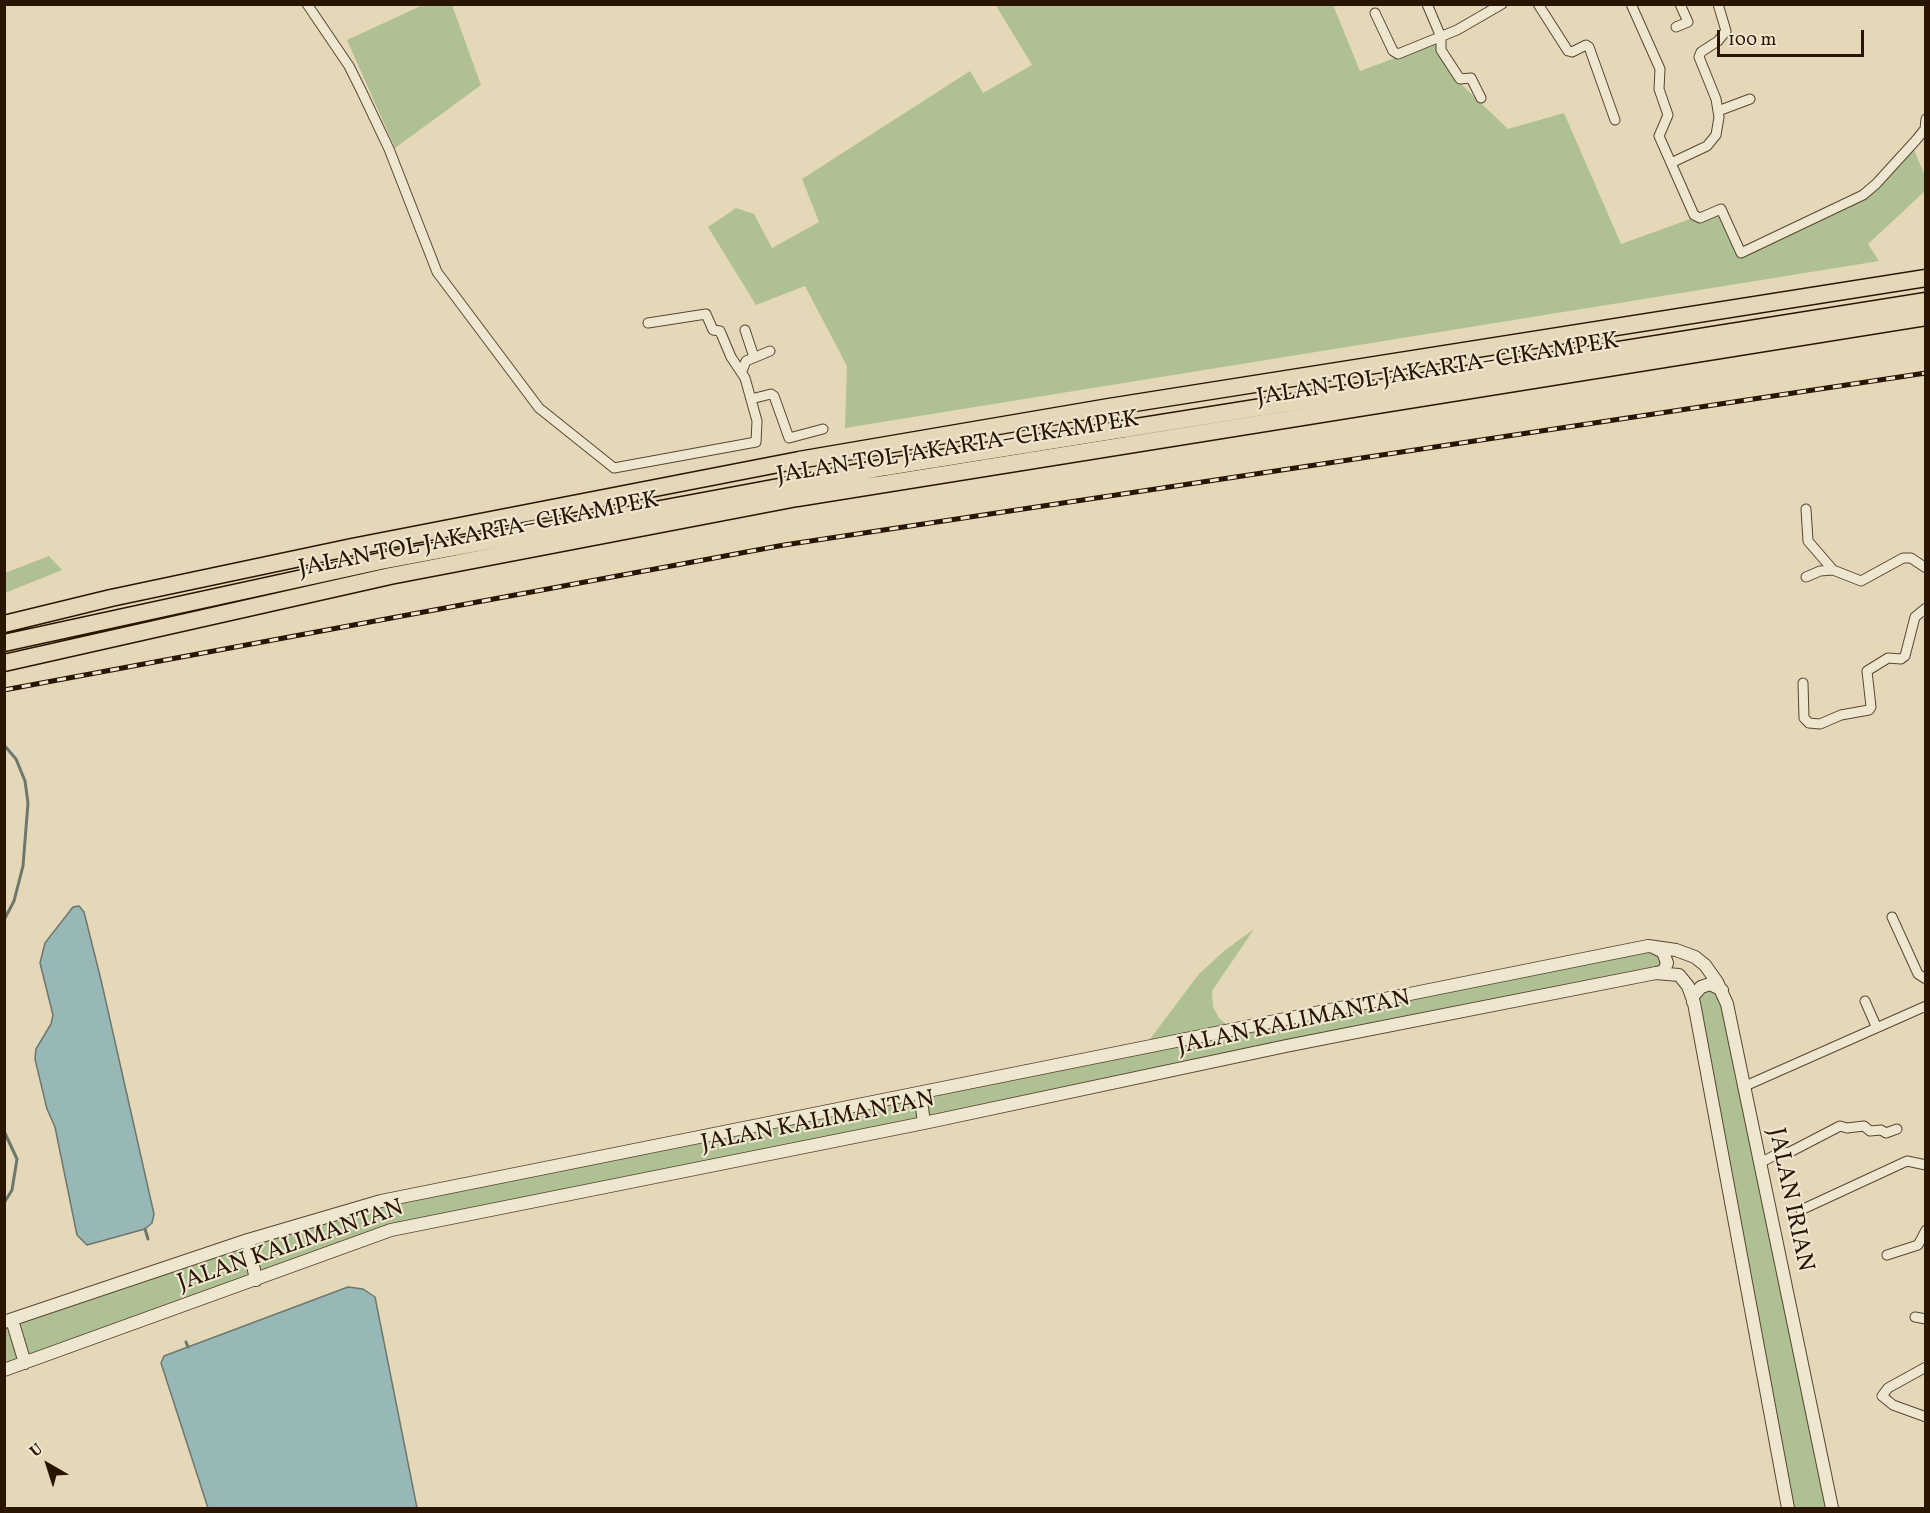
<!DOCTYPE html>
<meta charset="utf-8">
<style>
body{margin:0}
#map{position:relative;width:1930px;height:1513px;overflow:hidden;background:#e5d8b8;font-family:Vollkorn,serif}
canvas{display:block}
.frame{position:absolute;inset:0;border:6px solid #2a1600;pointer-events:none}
.north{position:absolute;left:18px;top:1435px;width:60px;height:60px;-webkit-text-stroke:4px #eee6d1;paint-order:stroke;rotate:321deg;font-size:16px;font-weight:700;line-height:24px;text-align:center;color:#2a1600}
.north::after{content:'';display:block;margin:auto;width:21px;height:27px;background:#2a1600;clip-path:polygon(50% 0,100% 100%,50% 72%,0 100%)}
.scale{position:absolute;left:1717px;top:30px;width:147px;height:27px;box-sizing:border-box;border:3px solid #2a1600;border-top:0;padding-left:8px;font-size:18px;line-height:21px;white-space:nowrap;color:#2a1600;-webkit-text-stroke:4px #eee6d1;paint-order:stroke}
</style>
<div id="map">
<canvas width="1930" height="1513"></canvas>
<div class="frame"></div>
<div class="north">U</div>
<div class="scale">100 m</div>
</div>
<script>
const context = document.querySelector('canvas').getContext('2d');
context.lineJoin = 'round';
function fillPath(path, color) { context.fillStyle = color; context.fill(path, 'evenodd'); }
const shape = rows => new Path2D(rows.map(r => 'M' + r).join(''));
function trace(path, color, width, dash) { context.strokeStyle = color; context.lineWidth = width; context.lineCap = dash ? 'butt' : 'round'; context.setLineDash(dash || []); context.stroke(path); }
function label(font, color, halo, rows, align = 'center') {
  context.font = font + ' Vollkorn,serif'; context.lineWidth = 4.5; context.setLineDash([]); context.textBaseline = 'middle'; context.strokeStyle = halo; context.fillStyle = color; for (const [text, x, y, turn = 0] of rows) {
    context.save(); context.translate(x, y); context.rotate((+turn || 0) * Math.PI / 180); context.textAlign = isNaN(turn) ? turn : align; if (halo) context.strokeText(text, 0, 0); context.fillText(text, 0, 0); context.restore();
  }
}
fillPath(shape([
 [995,4,1333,5,1360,71,1435,43,1464,87,1508,129,1564,113,1621,244,1715,210,1736,252,1878,185,1912,145,1926,178,1925,191,1868,244,1879,261,845,428,847,366,805,286,756,305,708,227,736,208,754,214,772,248,819,222,802,179,970,71,983,93,1032,65],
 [423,5,452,5,481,85,395,148,347,40],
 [49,556,62,570,5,593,5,573],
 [1254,929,1212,991,1213,1007,1219,1018,1232,1029,1659,950,1666,967,391,1230,5,1370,5,1322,381,1201,1144,1047,1199,974,1224,951],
 [1697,990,1722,990,1832,1508,1788,1508]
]), '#afc093');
const water = shape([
 [79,906,84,912,101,980,154,1214,152,1223,145,1229,87,1245,77,1235,55,1127,47,1109,35,1059,36,1049,51,1024,53,1015,40,963,45,943,73,907,79,906],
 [348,1287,363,1289,375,1297,417,1508,208,1508,161,1363,164,1356,348,1287]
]);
fillPath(water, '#98b8b7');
trace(water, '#6c776e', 1.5);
trace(shape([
 [4,745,16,759,25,781,28,803,23,866,14,901,4,920],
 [4,1131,17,1159,12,1190,4,1203],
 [145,1229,148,1239],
 [186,1342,188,1347]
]), '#6c776e', 3);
const minor = shape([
 [307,4,349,66,361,90,389,149,437,272,539,408,614,468,756,442,757,421,745,378,731,357,720,331,713,330,706,314,648,323],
 [1427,4,1441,37,1441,50,1460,79,1471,78,1481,98],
 [1538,4,1568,51,1572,52,1586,45,1589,47,1615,120],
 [1631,4,1660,69,1659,89,1668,115,1659,136,1694,215,1700,218,1721,209,1741,253,1863,195,1876,184,1917,139,1925,129,1926,119],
 [1375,13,1393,51,1398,54,1457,30,1502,4],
 [1676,27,1688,22,1680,4],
 [1718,111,1750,99],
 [1671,163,1707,146,1716,135,1719,117,1716,99,1699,57,1701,52,1718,41,1726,31,1718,4],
 [745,330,754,357],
 [742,371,746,361,770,351],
 [751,399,771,394,774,396,789,438,823,429],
 [1806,509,1808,541,1833,570],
 [1806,577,1820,571,1833,570,1861,581,1903,558,1911,558,1926,568],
 [1803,683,1804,718,1809,723,1820,724,1841,715,1869,710,1871,707,1867,671,1888,658,1901,659,1905,656,1915,617,1926,608],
 [1892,917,1918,974,1926,979],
 [1865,1001,1876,1026],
 [1743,1087,1926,1006],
 [1760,1163,1777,1154,1790,1152,1840,1126,1847,1128,1864,1126,1870,1131,1881,1130,1886,1133,1897,1129],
 [1801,1210,1907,1161,1926,1165],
 [1887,1255,1918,1245,1926,1230],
 [1915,1317,1926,1319],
 [1926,1367,1888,1388,1882,1396,1893,1405,1926,1417]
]);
const tertiary = shape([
 [1655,948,1663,952,1667,963,1664,971,1656,973],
 [1693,1002,1693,996,1701,987,1710,984,1722,990],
 [920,1093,924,1123],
 [248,1240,256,1280],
 [12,1320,25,1363],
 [4,1322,248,1240,381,1201,1648,946,1676,950,1695,957,1705,965,1717,982,1727,1004,1832,1508],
 [4,1370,391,1230,924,1123,1286,1046,1656,973,1679,975,1688,986,1694,1003,1788,1508]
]);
const motorway = shape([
 [4,624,111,598,352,547,799,460,1109,407,1926,278],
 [4,643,381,561,886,467,1926,301],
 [4,663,390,576,797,498,1926,317]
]);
trace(minor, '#59462e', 11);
trace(tertiary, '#59462e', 14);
trace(motorway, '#2a1600', 19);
trace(minor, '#eee6d1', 9);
trace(tertiary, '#eee6d1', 12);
trace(motorway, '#e5d8b8', 16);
const rail = shape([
 [4,690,784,545,1926,373]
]);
trace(rail, '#2a1600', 5);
trace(rail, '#eee6d1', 3, [9]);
label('24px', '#2a1600', '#eee6d1', [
 ["JALAN TOL JAKARTA–CIKAMPEK",1438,371,-9],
 ["JALAN TOL JAKARTA–CIKAMPEK",958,449,-9],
 ["JALAN TOL JAKARTA–CIKAMPEK",479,536,-11],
 ["JALAN KALIMANTAN",1294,1024,-12],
 ["JALAN KALIMANTAN",818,1123,-11],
 ["JALAN IRIAN",1789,1200,78],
 ["JALAN KALIMANTAN",291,1247,-19]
]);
</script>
